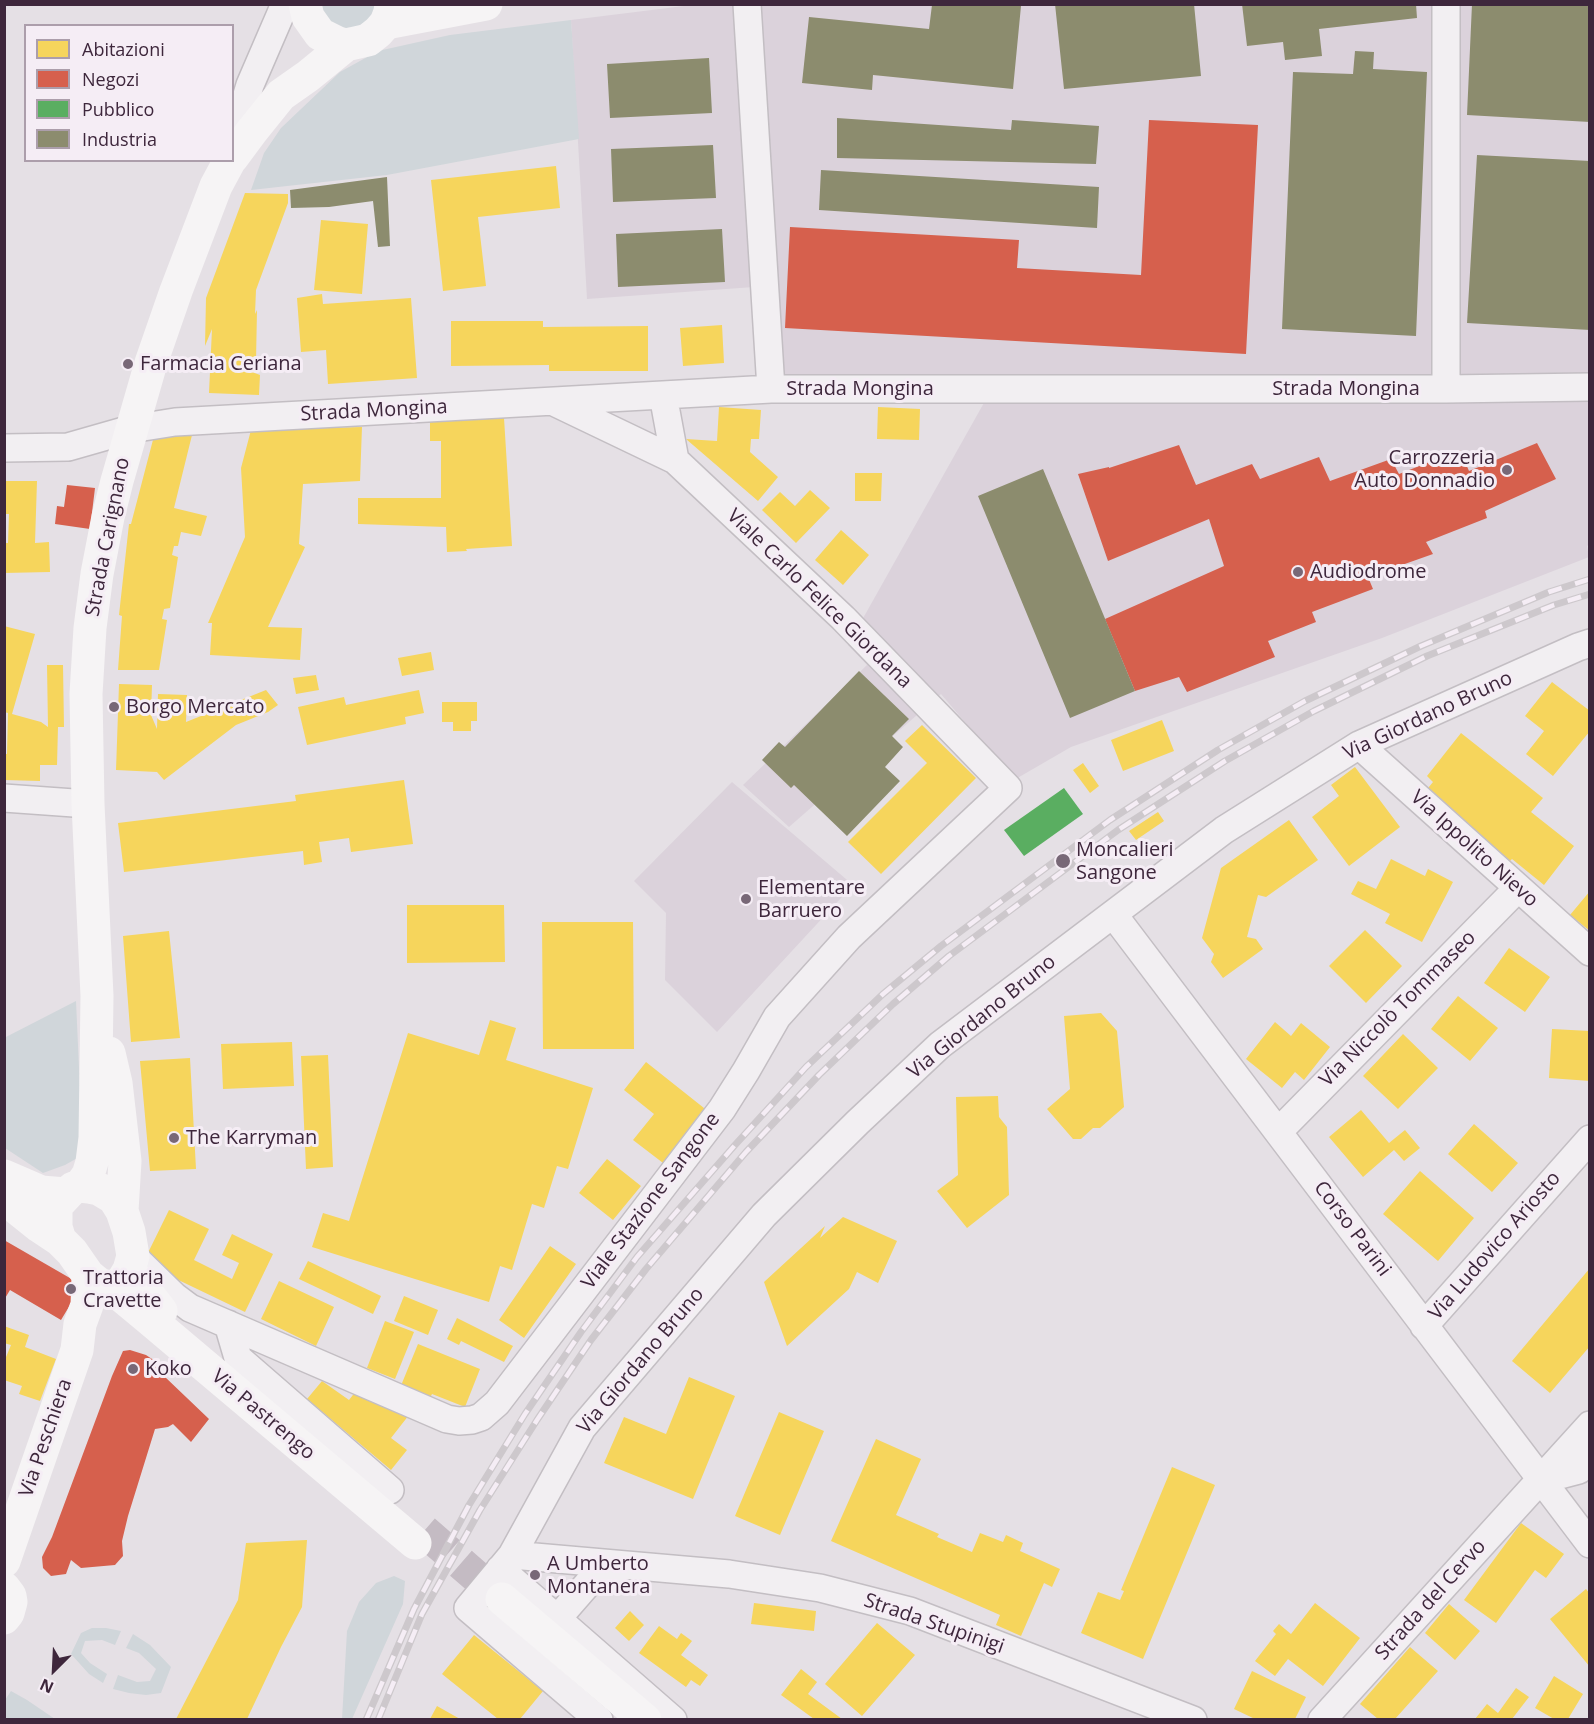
<!DOCTYPE html>
<meta charset="utf-8">
<style>
body{margin:0}
#map{position:relative;width:1594px;height:1724px;overflow:hidden;background:#e5e0e5;font-family:"Open Sans",sans-serif}
canvas{display:block}
.frame{position:absolute;inset:0;border:6px solid #3e273c;pointer-events:none}
.legend{position:absolute;left:24px;top:24px;width:210px;height:138px;box-sizing:border-box;background:#f5edf5;border:2px solid #ac9eab;margin:0;padding:8px 10px;list-style:none;font-size:18px;color:#3e273c}
.legend li{display:flex;align-items:center;gap:12px;height:30px}
.legend b{width:30px;border:2px solid #ac9eab}
.north{position:absolute;left:24px;top:1640px;width:60px;height:60px;-webkit-text-stroke:4px #f5edf5;paint-order:stroke;rotate:204deg;font-size:16px;font-weight:700;line-height:24px;text-align:center;color:#3e273c}
.north::after{content:'';display:block;margin:auto;width:21px;height:27px;background:#3e273c;clip-path:polygon(50% 0,100% 100%,50% 72%,0 100%)}
</style>
<div id="map">
<canvas width="1594" height="1724"></canvas>
<div class="frame"></div>
<ul class="legend">
<li><b style="height:16px;background:#f6d55c"></b>Abitazioni</li>
<li><b style="height:16px;background:#d6604d"></b>Negozi</li>
<li><b style="height:16px;background:#5aae61"></b>Pubblico</li>
<li><b style="height:16px;background:#8c8c6e"></b>Industria</li>
</ul>
<div class="north">N</div>
</div>
<script>
const context = document.querySelector('canvas').getContext('2d');
context.lineJoin = 'round';
function fillPath(path, color) { context.fillStyle = color; context.fill(path, 'evenodd'); }
const shape = rows => new Path2D(rows.map(r => 'M' + r).join(''));
function trace(path, color, width, dash) { context.strokeStyle = color; context.lineWidth = width; context.lineCap = dash ? 'butt' : 'round'; context.setLineDash(dash || []); context.stroke(path); }
function label(font, color, halo, rows, align = 'center') {
  context.font = font + ' "Open Sans",sans-serif'; context.lineWidth = 6; context.setLineDash([]); context.textBaseline = 'middle'; context.strokeStyle = halo; context.fillStyle = color; for (const [text, x, y, turn = 0] of rows) {
    context.save(); context.translate(x, y); context.rotate((+turn || 0) * Math.PI / 180); context.textAlign = isNaN(turn) ? turn : align; if (halo) context.strokeText(text, 0, 0); context.fillText(text, 0, 0); context.restore();
  }
}
fillPath(shape([
 [700,4,1589,5,1590,544,1587,546,1589,557,1382,638,1071,747,1014,780,941,694,789,827,743,785,867,665,848,645,985,401,764,400,754,287,587,299,571,20],
 [732,782,853,885,717,1032,665,980,666,913,634,881]
]), '#dbd2db');
fillPath(shape([
 [321,5,375,5,374,10,368,20,357,27,345,28,333,24,324,15],
 [571,20,579,139,387,175,251,190,264,153,281,128,340,72,378,51,450,35],
 [76,1001,82,1134,81,1156,65,1165,43,1173,5,1148,4,1038],
 [394,1576,405,1581,403,1604,352,1719,342,1719,347,1631,359,1602,376,1583],
 [92,1628,106,1628,121,1631,115,1645,102,1640,85,1641,81,1653,90,1663,107,1674,103,1683,89,1674,71,1654,81,1633],
 [133,1634,150,1645,171,1667,161,1693,146,1695,129,1693,113,1689,118,1675,137,1682,150,1681,156,1669,139,1653,126,1648],
 [11,1691,27,1700,55,1719,5,1719,5,1700]
]), '#d0d6da');
fillPath(shape([
 [556,166,560,208,478,217,486,286,443,291,431,180],
 [245,193,288,194,288,203,256,290,255,314,257,310,256,361,252,372,260,375,259,395,209,393,212,329,205,346,206,298],
 [321,220,368,224,362,294,314,290],
 [322,294,323,304,411,298,417,378,328,384,326,350,301,352,297,298],
 [451,321,543,321,543,327,648,326,648,371,549,371,549,365,451,366],
 [722,325,724,363,683,366,680,328],
 [719,407,761,410,759,439,751,439,750,452,778,477,758,501,686,439,717,441],
 [878,407,920,409,919,440,877,439],
 [458,417,504,418,512,546,466,549,467,551,447,552,446,527,358,524,358,498,441,498,441,441,430,441,430,418],
 [362,427,360,481,303,484,299,544,305,547,268,627,302,628,300,660,210,655,212,623,208,623,245,537,241,468,251,430],
 [193,431,174,508,207,516,201,536,181,532,178,546,174,546,172,555,178,557,170,608,164,609,162,619,167,620,159,670,118,670,122,616,119,615,129,524,131,524,154,436],
 [855,473,882,473,881,501,855,501],
 [4,481,37,481,35,543,49,542,50,572,4,573,4,543,8,543,9,514,4,514],
 [810,490,830,508,796,543,762,510,780,492,795,506],
 [841,530,869,555,843,585,815,560],
 [4,626,35,634,12,714,41,722,48,727,47,665,63,665,64,727,58,727,57,765,40,765,40,781,4,780,4,754,7,754,8,713,4,712],
 [431,652,434,670,402,676,398,658],
 [316,675,319,690,296,694,293,678],
 [1552,682,1590,711,1590,731,1553,776,1526,754,1544,731,1525,716],
 [119,684,152,685,151,715,157,729,158,694,187,695,186,722,266,690,278,705,268,712,236,725,164,780,157,772,116,770],
 [419,690,424,713,405,717,406,724,307,745,298,707,344,697,346,705],
 [442,702,477,702,477,721,471,721,471,731,453,731,453,722,442,722],
 [1162,720,1174,751,1123,771,1111,740],
 [922,725,976,778,881,874,848,842,927,763,905,741],
 [1461,733,1543,798,1531,812,1574,846,1544,885,1512,859,1510,861,1424,793,1433,782,1427,776],
 [1083,763,1099,786,1090,793,1073,770],
 [1355,767,1400,827,1349,866,1312,817,1339,796,1331,785],
 [404,780,413,844,351,852,349,838,319,842,322,862,304,865,303,851,124,872,118,823,296,801,295,795],
 [1158,812,1164,821,1136,840,1129,831],
 [1289,820,1318,860,1266,897,1258,895,1247,937,1256,939,1263,949,1223,978,1211,962,1214,954,1202,938,1221,868],
 [1391,859,1425,876,1428,869,1453,882,1422,942,1385,923,1390,914,1351,894,1358,881,1376,889],
 [1590,891,1590,931,1570,915],
 [407,905,504,905,505,962,407,963],
 [542,922,633,922,634,1049,543,1049],
 [1365,930,1402,966,1366,1003,1329,966],
 [169,931,180,1038,131,1042,123,936],
 [1509,948,1550,977,1525,1012,1484,983],
 [1458,996,1498,1028,1470,1061,1431,1029],
 [1101,1013,1117,1031,1124,1107,1100,1128,1093,1128,1081,1139,1073,1139,1047,1109,1070,1089,1064,1016],
 [490,1020,516,1028,506,1060,593,1088,568,1169,557,1166,544,1208,532,1204,512,1270,500,1266,489,1302,312,1247,323,1213,349,1221,408,1033,479,1055],
 [1275,1022,1291,1036,1301,1023,1330,1047,1304,1080,1295,1072,1282,1088,1246,1059],
 [1552,1029,1590,1031,1590,1081,1549,1078],
 [1403,1034,1438,1068,1398,1109,1363,1076],
 [292,1042,294,1086,223,1089,221,1044],
 [328,1055,333,1167,306,1169,301,1056],
 [190,1058,196,1169,150,1171,140,1061],
 [646,1062,709,1112,667,1166,633,1140,654,1114,624,1090],
 [998,1096,999,1117,1007,1127,1009,1195,967,1228,937,1191,958,1175,956,1097],
 [1361,1110,1389,1143,1405,1130,1420,1148,1404,1161,1394,1150,1363,1177,1329,1137],
 [1474,1124,1518,1163,1492,1192,1448,1154],
 [607,1159,641,1186,613,1220,579,1193],
 [1420,1171,1474,1218,1438,1261,1383,1214],
 [169,1210,209,1229,194,1260,232,1279,239,1263,222,1255,232,1234,273,1254,245,1312,143,1263],
 [843,1217,897,1241,878,1283,857,1272,849,1289,787,1346,764,1282,825,1226,820,1238],
 [550,1246,576,1264,524,1338,499,1320],
 [308,1261,381,1296,373,1314,299,1279],
 [1590,1268,1590,1346,1550,1393,1512,1361],
 [279,1281,334,1307,316,1346,261,1319],
 [404,1296,438,1310,428,1335,394,1321],
 [457,1318,513,1346,504,1362,461,1341,459,1345,447,1339],
 [385,1321,414,1332,395,1379,367,1368],
 [4,1326,29,1335,25,1347,56,1359,40,1401,19,1394,22,1386,4,1380,4,1362,11,1345,4,1343],
 [418,1344,480,1369,465,1407,432,1394,429,1400,400,1388],
 [689,1377,735,1396,693,1499,604,1463,624,1417,666,1434],
 [322,1381,349,1400,356,1391,409,1415,391,1438,407,1450,391,1470,307,1399],
 [779,1412,824,1431,780,1535,735,1516],
 [876,1439,921,1459,896,1515,939,1534,937,1537,972,1552,980,1533,1003,1542,1006,1535,1023,1543,1020,1551,1060,1569,1052,1587,1044,1583,1021,1636,996,1625,1000,1615,831,1541],
 [1172,1467,1215,1485,1143,1659,1081,1633,1098,1592,1120,1600,1124,1591,1121,1590],
 [1521,1523,1564,1554,1546,1578,1535,1570,1496,1623,1464,1600],
 [307,1540,302,1607,281,1647,247,1719,176,1719,238,1600,246,1543],
 [1586,1589,1590,1594,1590,1667,1550,1619],
 [754,1603,816,1611,814,1631,751,1624],
 [1315,1603,1360,1638,1323,1686,1288,1659,1275,1676,1255,1661,1276,1634,1273,1631,1279,1624,1291,1634],
 [1449,1604,1480,1631,1455,1660,1425,1633],
 [630,1611,644,1625,629,1641,615,1628],
 [877,1623,915,1655,862,1716,825,1684],
 [659,1626,677,1639,681,1633,692,1641,681,1655,708,1675,700,1686,691,1680,686,1687,639,1653],
 [474,1635,543,1691,520,1719,498,1719,442,1674],
 [1410,1647,1438,1671,1395,1719,1378,1719,1360,1704],
 [801,1669,817,1682,808,1694,842,1719,814,1719,781,1695],
 [1252,1671,1306,1697,1295,1719,1255,1719,1234,1709],
 [1554,1676,1583,1694,1568,1719,1554,1719,1535,1708],
 [1516,1688,1529,1697,1512,1719,1475,1719,1487,1704,1498,1713],
 [437,1706,460,1719,430,1719]
]), '#f6d55c');
fillPath(shape([
 [1149,120,1258,125,1246,354,785,328,790,227,1019,240,1017,268,1141,275],
 [1537,443,1556,479,1485,511,1487,518,1426,542,1433,554,1368,577,1373,589,1312,612,1316,622,1268,641,1275,657,1187,692,1179,677,1135,691,1105,619,1224,566,1209,519,1108,561,1078,474,1109,467,1109,468,1179,445,1196,485,1252,464,1260,479,1319,457,1330,481,1391,459,1399,474,1460,450,1469,471],
 [67,485,95,488,90,529,55,524,57,506,64,507],
 [4,1240,82,1285,61,1320,10,1290,4,1300],
 [130,1350,146,1355,158,1363,164,1376,209,1419,191,1442,173,1424,168,1427,155,1429,128,1516,122,1541,123,1556,115,1565,81,1568,71,1560,66,1574,51,1576,43,1568,42,1557,52,1537,112,1376,123,1351]
]), '#d6604d');
fillPath(shape([
 [1064,788,1083,814,1024,856,1004,830]
]), '#5aae61');
fillPath(shape([
 [1055,4,1194,4,1201,76,1064,89],
 [1242,4,1416,4,1417,18,1319,29,1322,56,1285,60,1283,42,1247,46],
 [1472,4,1590,4,1590,122,1467,115],
 [932,5,1007,5,1021,6,1013,89,873,75,872,90,802,83,809,17,929,29],
 [1355,51,1374,52,1373,69,1427,72,1416,336,1282,329,1293,72,1353,74],
 [709,58,712,113,610,118,607,64],
 [837,118,1011,130,1012,120,1099,126,1096,164,837,158],
 [713,145,716,198,613,202,611,149],
 [1477,155,1590,161,1590,330,1467,323],
 [821,170,1099,187,1097,228,819,210],
 [387,177,390,246,378,247,373,201,329,207,291,208,290,190],
 [722,229,725,282,618,287,616,234],
 [1043,469,1135,691,1070,718,978,496],
 [859,671,909,719,892,736,903,747,885,767,900,781,847,836,794,785,791,788,762,760,779,742,785,747]
]), '#8c8c6e');
trace(shape([
 [424,1531,502,1599]
]), '#c4bbc3', 33, [33, 16]);
const street = shape([
 [747,4,771,389],
 [1446,4,1446,389],
 [232,145,250,85,285,4],
 [554,402,675,460],
 [4,448,68,447,131,429,175,422,771,389,1446,389,1590,387],
 [1359,745,1590,952],
 [4,798,88,804],
 [1113,914,1590,1544],
 [1279,1131,1518,888],
 [136,1259,174,1296,190,1308,447,1419,459,1421,472,1420,481,1417,497,1403,722,1109,746,1071,777,1017,849,937,1008,788,843,618,675,460,663,395],
 [228,1324,238,1358,390,1490],
 [1424,1326,1590,1139],
 [1541,1480,1579,1470,1590,1458],
 [512,1555,729,1574,820,1588,910,1611,1193,1720],
 [500,1569,673,1720],
 [557,1619,591,1580,606,1571,625,1566],
 [599,1720,468,1608,512,1555,582,1428,764,1215,858,1122,940,1045,1224,830,1359,745,1578,647,1590,643],
 [1322,1720,1590,1425]
]);
trace(street, '#c3bec3', 30);
trace(street, '#f2eff2', 27);
trace(shape([
 [305,4,308,17,320,34,338,43,346,45,368,40,378,32,386,23,390,12,391,4],
 [386,23,486,4],
 [232,158,252,131,281,95,308,76,346,45],
 [109,1053,116,1083,125,1161,122,1211],
 [4,1176,41,1192,66,1194],
 [80,1186,88,1175,92,1162,95,1138,97,996,88,804,86,694,90,628,97,574,108,517,117,481,151,363,176,291,216,186,230,160],
 [4,1198,39,1226,60,1240,72,1252,88,1275,99,1284,112,1288,147,1317,415,1543],
 [60,1240,56,1227,56,1210,58,1204,73,1188,80,1186,89,1187,99,1189,114,1198,122,1211,129,1232,133,1256,129,1270,123,1280,117,1285],
 [129,1270,161,1311],
 [4,1561,77,1350,80,1324,87,1305,88,1275],
 [4,1588,10,1596,11,1602,8,1613,4,1618],
 [502,1599,645,1720]
]), '#f6f4f5', 33);
const rail = shape([
 [366,1720,414,1609,469,1505,525,1414,581,1332,637,1257,735,1145,806,1067,883,994,941,946,1110,820,1218,750,1305,701,1421,646,1549,592,1590,579],
 [378,1720,422,1614,480,1510,537,1420,591,1340,646,1269,746,1152,819,1075,893,1004,949,956,1118,830,1225,761,1314,711,1427,656,1554,605,1590,594]
]);
trace(rail, '#cdc8cc', 7);
trace(rail, '#f5edf5', 4.5, [14]);
for (const [x, y, r, color] of [
 [128,364,6,"#786877"],
 [1507,470,6,"#786877"],
 [1298,572,6,"#786877"],
 [114,707,6,"#786877"],
 [1063,861,8,"#786877"],
 [746,899,6,"#786877"],
 [174,1138,6,"#786877"],
 [71,1289,6,"#786877"],
 [133,1369,6,"#786877"],
 [535,1575,6,"#786877"]
]) { const dot = new Path2D(); dot.arc(x, y, r, 0, 2 * Math.PI); context.fillStyle = color; context.fill(dot); trace(dot, '#f5edf5', 2); }
label('20px', '#3e273c', '#f5edf5', [
 ["Farmacia Ceriana",140,364],
 ["Carrozzeria",1495,458,"right"],
 ["Auto Donnadio",1495,481,"right"],
 ["Audiodrome",1310,572],
 ["Borgo Mercato",126,707],
 ["Moncalieri",1076,850],
 ["Sangone",1076,873],
 ["Elementare",758,888],
 ["Barruero",758,911],
 ["The Karryman",186,1138],
 ["Trattoria",83,1278],
 ["Cravette",83,1301],
 ["Koko",145,1369],
 ["A Umberto",547,1564],
 ["Montanera",547,1587]
], 'left');
label('20px', '#3e273c', '#f5edf5', [
 ["Strada Mongina",860,389],
 ["Strada Mongina",1346,389],
 ["Strada Mongina",374,411,-3],
 ["Strada Carignano",108,537,-79],
 ["Viale Carlo Felice Giordana",819,599,44],
 ["Via Giordano Bruno",1428,716,-25],
 ["Via Ippolito Nievo",1474,849,42],
 ["Via Niccolò Tommaseo",1398,1009,-45],
 ["Via Giordano Bruno",982,1017,-39],
 ["Viale Stazione Sangone",651,1201,-53],
 ["Corso Parini",1352,1229,53],
 ["Via Ludovico Ariosto",1495,1246,-49],
 ["Via Giordano Bruno",641,1361,-50],
 ["Via Pastrengo",263,1415,40],
 ["Via Peschiera",46,1438,-71],
 ["Strada del Cervo",1431,1600,-48],
 ["Strada Stupinigi",934,1624,19]
]);
</script>
